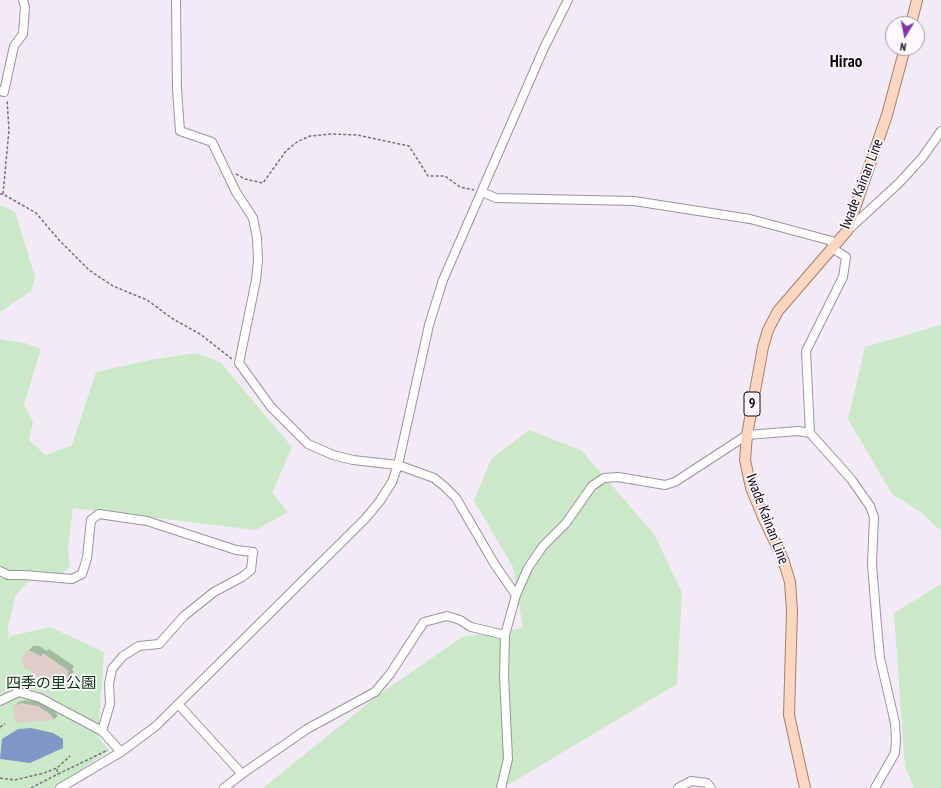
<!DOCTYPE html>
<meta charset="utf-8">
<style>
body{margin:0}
#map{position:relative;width:941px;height:788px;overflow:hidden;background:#f3eaf7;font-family:"PT Sans Narrow",sans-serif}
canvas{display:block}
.north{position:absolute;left:885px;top:16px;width:40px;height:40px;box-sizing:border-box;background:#fdf9ff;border:1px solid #9e9a9f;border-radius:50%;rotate:190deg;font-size:11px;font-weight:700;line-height:16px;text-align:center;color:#0f0c10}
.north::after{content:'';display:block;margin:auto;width:14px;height:18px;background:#8635a5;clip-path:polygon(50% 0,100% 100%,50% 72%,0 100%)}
</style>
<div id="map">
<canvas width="941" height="788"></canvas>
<div class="north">N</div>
</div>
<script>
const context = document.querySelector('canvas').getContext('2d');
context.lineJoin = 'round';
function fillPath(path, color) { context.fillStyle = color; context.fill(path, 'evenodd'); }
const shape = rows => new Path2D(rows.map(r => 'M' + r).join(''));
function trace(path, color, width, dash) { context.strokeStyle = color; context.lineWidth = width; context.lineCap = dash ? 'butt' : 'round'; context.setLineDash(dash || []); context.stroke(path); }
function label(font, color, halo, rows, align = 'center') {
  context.font = font + ' "PT Sans Narrow","Noto Sans JP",sans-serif'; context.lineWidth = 3.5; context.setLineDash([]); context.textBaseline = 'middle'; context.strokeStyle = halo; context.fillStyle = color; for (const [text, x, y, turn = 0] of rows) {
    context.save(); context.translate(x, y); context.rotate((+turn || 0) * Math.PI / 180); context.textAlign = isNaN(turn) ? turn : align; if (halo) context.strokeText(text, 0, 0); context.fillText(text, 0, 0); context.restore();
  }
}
fillPath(shape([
 [0,205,15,212,35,277,31,291,0,312],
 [941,325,941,531,922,513,892,494,848,419,865,347],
 [0,339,25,343,41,349,24,404,33,422,29,440,46,455,72,445,96,372,150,360,196,353,220,362,292,447,272,493,288,512,256,530,73,508,68,548,70,567,62,574,39,573,22,588,15,596,8,627,9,639,11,636,50,627,104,652,98,736,109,751,54,788,0,788],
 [529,430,581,450,654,534,682,592,677,684,503,788,263,788,377,696,462,637,523,628,513,567,474,501,491,459],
 [941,584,941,788,914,788,905,767,894,613]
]), '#cbe9c9');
fillPath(shape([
 [31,728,53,733,63,739,63,748,30,763,0,759,2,739,18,729]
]), '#8098c7');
fillPath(shape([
 [33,646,39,646,47,651,49,649,74,666,72,670,74,671,64,684,27,652],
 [25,700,42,702,54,710,58,716,54,719,14,706,18,702]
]), '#0003');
fillPath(shape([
 [29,650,41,656,43,653,69,671,67,676,69,677,64,686,62,684,60,687,57,686,31,674,33,672,25,668,21,661,26,651],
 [21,703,38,706,50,714,55,720,15,723,13,706]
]), '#decdc8');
const minor = shape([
 [176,0,177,89,180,131,212,142,236,192,253,218,257,238,258,260,256,280,239,363,271,407,308,444,333,455,353,460,398,465,434,478,444,486,456,498,495,565,516,595],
 [0,91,4,92,14,46,23,34,25,7,23,0],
 [482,192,496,198,634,201,750,219,832,241,832,248,846,257,843,277,806,351,810,433],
 [848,230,899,183,922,158,941,131],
 [0,571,8,575,24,575,72,579,82,574,87,558,91,520,99,514,147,521,236,550,253,552,251,570,242,577,214,592,184,616,159,644,139,646,123,656,112,669,109,684,110,704,102,731],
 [0,701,19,692,40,698,102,731,121,752],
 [179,705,242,774],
 [60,788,121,752,156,726,365,519,380,501,392,482,398,465,429,325,443,280,544,48,568,0],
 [224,788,242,774,307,729,375,692,390,674,424,622,447,616,460,620,471,627,505,635],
 [501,788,508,759,504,676,505,635,516,595,528,568,543,546,566,523,592,486,604,478,618,477,665,485,675,482,747,435,798,431,810,433,851,479,870,506,874,517,872,564,877,626,880,658,895,723,896,739,895,753,875,788],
 [678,788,691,781,707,783,711,788]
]);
const major = shape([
 [911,24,917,0],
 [805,788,789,715,792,611,790,582,783,559,763,517,751,488,745,460,747,435,763,347,768,330,778,311,847,231,887,115,905,48]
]);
trace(minor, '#9c93a0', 10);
trace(major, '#a87e68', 12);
trace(shape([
 [236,174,245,179,263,183,286,151,297,142,310,136,332,134,357,135,409,146,428,176,445,176,460,187,474,190],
 [0,194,3,194,36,213,59,240,89,270,113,286,147,300,173,319,200,334,232,359],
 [3,194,9,130,7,100],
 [0,727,5,724],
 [57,769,58,774,108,750],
 [0,778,15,780,44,773,57,768,70,756],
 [31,788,58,774]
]), '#777179', 1.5, [3, 2]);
trace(minor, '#fff', 8);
trace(major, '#fdd6c1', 10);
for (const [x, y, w] of [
 [752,404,16]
]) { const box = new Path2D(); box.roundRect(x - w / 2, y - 12, w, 24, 3); context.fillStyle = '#fdf9ff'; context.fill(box); trace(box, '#0f0c10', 1); }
label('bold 14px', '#0f0c10', null, [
 ["9",752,404]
]);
label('15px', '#0f0c10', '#fdf9ff', [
 ["Iwade Kainan Line",862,184,-69],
 ["Iwade Kainan Line",767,519,69]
]);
label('15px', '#08360c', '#fdf9ff', [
 ["四季の里公園",51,684]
]);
label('bold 17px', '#0f0c10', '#fdf9ff', [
 ["Hirao",846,62]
]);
</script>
